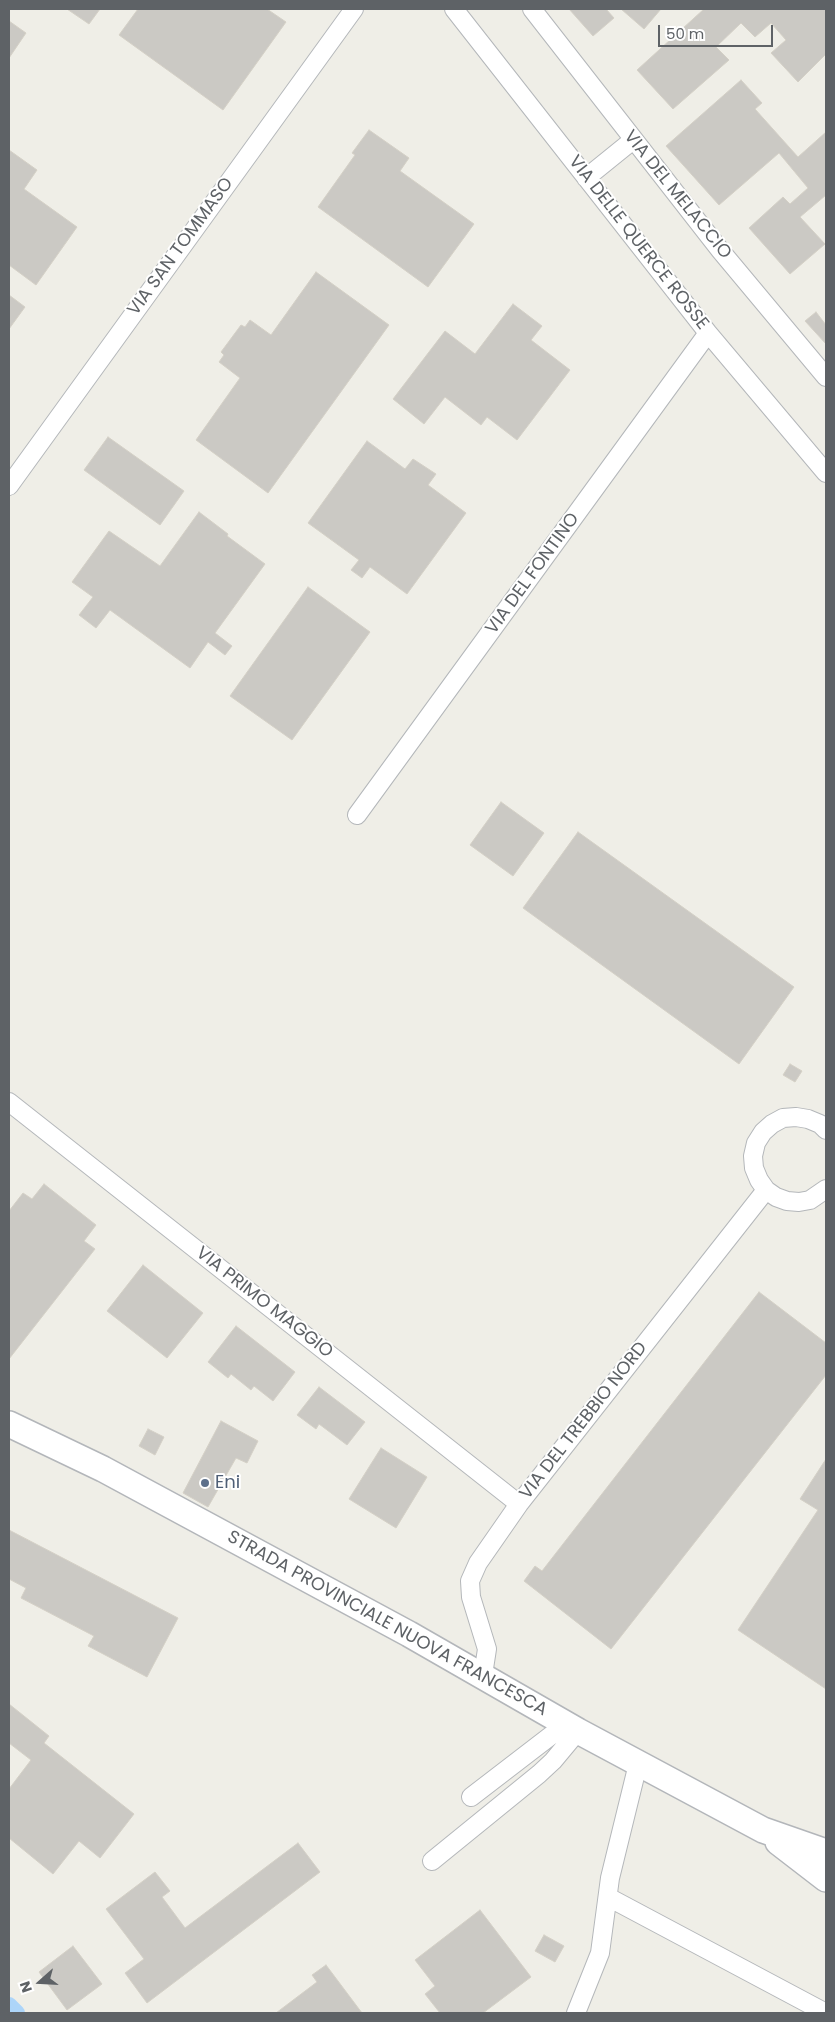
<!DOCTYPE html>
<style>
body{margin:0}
#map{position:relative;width:835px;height:2022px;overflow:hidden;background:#efeee7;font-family:Poppins,sans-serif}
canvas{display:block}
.frame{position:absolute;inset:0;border:10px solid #5e6266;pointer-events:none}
.north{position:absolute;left:15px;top:1957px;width:50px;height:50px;-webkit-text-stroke:4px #fff;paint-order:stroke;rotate:251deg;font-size:14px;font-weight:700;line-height:20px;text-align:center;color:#5e6266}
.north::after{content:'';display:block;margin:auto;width:18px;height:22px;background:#5e6266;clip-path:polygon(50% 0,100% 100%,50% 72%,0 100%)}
.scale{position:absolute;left:658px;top:25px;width:115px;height:22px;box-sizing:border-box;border:2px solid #5e6266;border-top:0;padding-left:6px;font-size:15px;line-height:18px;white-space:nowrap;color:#5e6266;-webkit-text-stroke:4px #fff;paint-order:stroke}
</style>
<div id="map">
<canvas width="835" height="2022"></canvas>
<div class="frame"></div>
<div class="north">N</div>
<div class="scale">50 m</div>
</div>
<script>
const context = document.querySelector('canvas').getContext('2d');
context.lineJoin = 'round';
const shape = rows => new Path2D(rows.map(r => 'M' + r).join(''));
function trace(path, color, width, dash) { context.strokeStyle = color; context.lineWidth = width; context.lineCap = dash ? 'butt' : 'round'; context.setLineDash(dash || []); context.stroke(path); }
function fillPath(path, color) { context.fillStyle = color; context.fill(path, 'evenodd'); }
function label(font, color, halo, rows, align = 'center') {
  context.font = font + ' Poppins,sans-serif'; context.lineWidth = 4; context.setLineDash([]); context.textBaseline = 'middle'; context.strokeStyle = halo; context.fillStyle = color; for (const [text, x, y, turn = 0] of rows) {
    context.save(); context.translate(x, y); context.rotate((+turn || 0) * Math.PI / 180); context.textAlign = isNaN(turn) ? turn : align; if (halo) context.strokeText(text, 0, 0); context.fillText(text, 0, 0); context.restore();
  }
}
trace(shape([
 [9,2005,17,2013]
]), '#add5f9', 16);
const building = shape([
 [67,9,100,9,89,24,67,9],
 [138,9,267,9,286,22,223,110,119,35,138,9],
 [569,9,606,9,614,18,593,36,569,9],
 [621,9,661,9,644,29,621,9],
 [704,9,826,9,826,54,798,82,771,53,786,40,771,23,755,37,741,23,716,47,729,60,673,109,637,70,704,9],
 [9,21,26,33,9,58,9,21],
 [741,80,762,103,755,109,798,157,826,132,826,195,800,217,825,244,790,274,749,228,783,197,790,204,808,188,779,153,719,205,666,146,741,80],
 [369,130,409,158,400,171,474,224,428,287,318,207,355,155,352,153,369,130],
 [9,150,37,170,24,189,77,227,36,285,9,265,9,150],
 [316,272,389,325,268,493,196,440,240,378,219,362,224,355,221,352,241,325,245,327,250,320,271,335,316,272],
 [9,295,25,307,9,329,9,295],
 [513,304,542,326,531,340,570,370,517,440,487,417,481,425,445,397,424,424,393,399,445,331,475,354,513,304],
 [816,312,826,325,826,344,805,321,816,312],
 [108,437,184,491,160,525,84,470,108,437],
 [367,441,405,469,413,459,436,474,428,485,466,513,407,594,370,567,362,578,351,570,359,560,308,523,367,441],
 [199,512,228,534,227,536,265,564,215,633,232,646,225,655,208,642,190,668,110,610,96,628,79,615,93,597,72,582,109,531,160,566,199,512],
 [308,587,370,632,292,740,230,696,308,587],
 [501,802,544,833,513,876,470,845,501,802],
 [578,832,794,987,739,1064,523,908,578,832],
 [790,1064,802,1071,795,1082,783,1075,790,1064],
 [44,1184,96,1225,84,1241,95,1249,9,1359,9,1211,23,1193,32,1199,44,1184],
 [143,1265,203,1313,167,1358,107,1311,143,1265],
 [759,1292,826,1343,826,1375,611,1649,524,1581,535,1566,542,1571,759,1292],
 [236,1326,295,1372,273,1401,254,1386,251,1390,231,1374,228,1378,208,1362,236,1326],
 [319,1387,365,1422,347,1445,319,1424,316,1429,297,1415,319,1387],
 [221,1421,258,1441,247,1463,236,1458,208,1507,183,1493,221,1421],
 [148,1429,164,1437,155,1455,139,1446,148,1429],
 [381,1448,427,1477,396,1528,349,1499,381,1448],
 [826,1459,826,1689,738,1630,818,1510,800,1499,826,1459],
 [9,1530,178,1618,147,1677,88,1646,94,1636,21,1598,26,1588,9,1579,9,1530],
 [9,1704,49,1736,44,1743,134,1814,100,1858,79,1841,53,1874,9,1838,9,1789,31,1760,9,1743,9,1704],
 [298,1843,320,1872,147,2003,125,1973,144,1959,106,1909,155,1872,170,1891,162,1897,185,1928,298,1843],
 [480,1910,531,1977,483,2013,440,2013,425,1994,435,1986,415,1960,480,1910],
 [544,1935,564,1946,555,1962,535,1951,544,1935],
 [73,1946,102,1984,67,2010,39,1972,73,1946],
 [326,1965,362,2013,276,2013,317,1982,312,1975,326,1965]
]);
fillPath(building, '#cbc9c4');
trace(building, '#d4d0c6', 1);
const street = shape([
 [454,9,708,333,826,473],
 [532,9,720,250,826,377],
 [586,178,633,140],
 [9,486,354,9],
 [357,815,708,333],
 [9,1102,519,1504],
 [826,1130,820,1124,808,1119,796,1117,783,1118,772,1124,763,1132,756,1143,753,1156,754,1168,759,1180,766,1190,776,1197,787,1201,799,1202,810,1200,826,1189],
 [483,1675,487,1649,471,1597,470,1581,478,1563,519,1504,766,1190],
 [471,1797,566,1724],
 [432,1861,539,1774,553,1761,578,1731],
 [608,1897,826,2013],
 [576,2013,600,1953,610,1878,638,1764]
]);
const secondary = shape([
 [9,1424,103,1469,409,1634,578,1731,763,1830,826,1852],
 [778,1842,826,1879]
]);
trace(street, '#b4b7ba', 20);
trace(secondary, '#b3b6ba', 28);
trace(street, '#fff', 18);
trace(secondary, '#fff', 25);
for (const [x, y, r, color] of [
 [205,1483,5,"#5c6f8a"]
]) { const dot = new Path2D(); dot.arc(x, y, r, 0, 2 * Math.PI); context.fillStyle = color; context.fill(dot); trace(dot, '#fff', 2); }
label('18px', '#5e6266', '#fff', [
 ["VIA DEL MELACCIO",677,195,51],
 ["VIA DELLE QUERCE ROSSE",638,243,52],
 ["VIA SAN TOMMASO",181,247,-54],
 ["VIA DEL FONTINO",533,574,-54],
 ["VIA PRIMO MAGGIO",264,1303,38],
 ["VIA DEL TREBBIO NORD",584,1421,-52],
 ["STRADA PROVINCIALE NUOVA FRANCESCA",387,1624,29]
]);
label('18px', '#4e5e75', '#fff', [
 ["Eni",215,1483]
], 'left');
</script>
